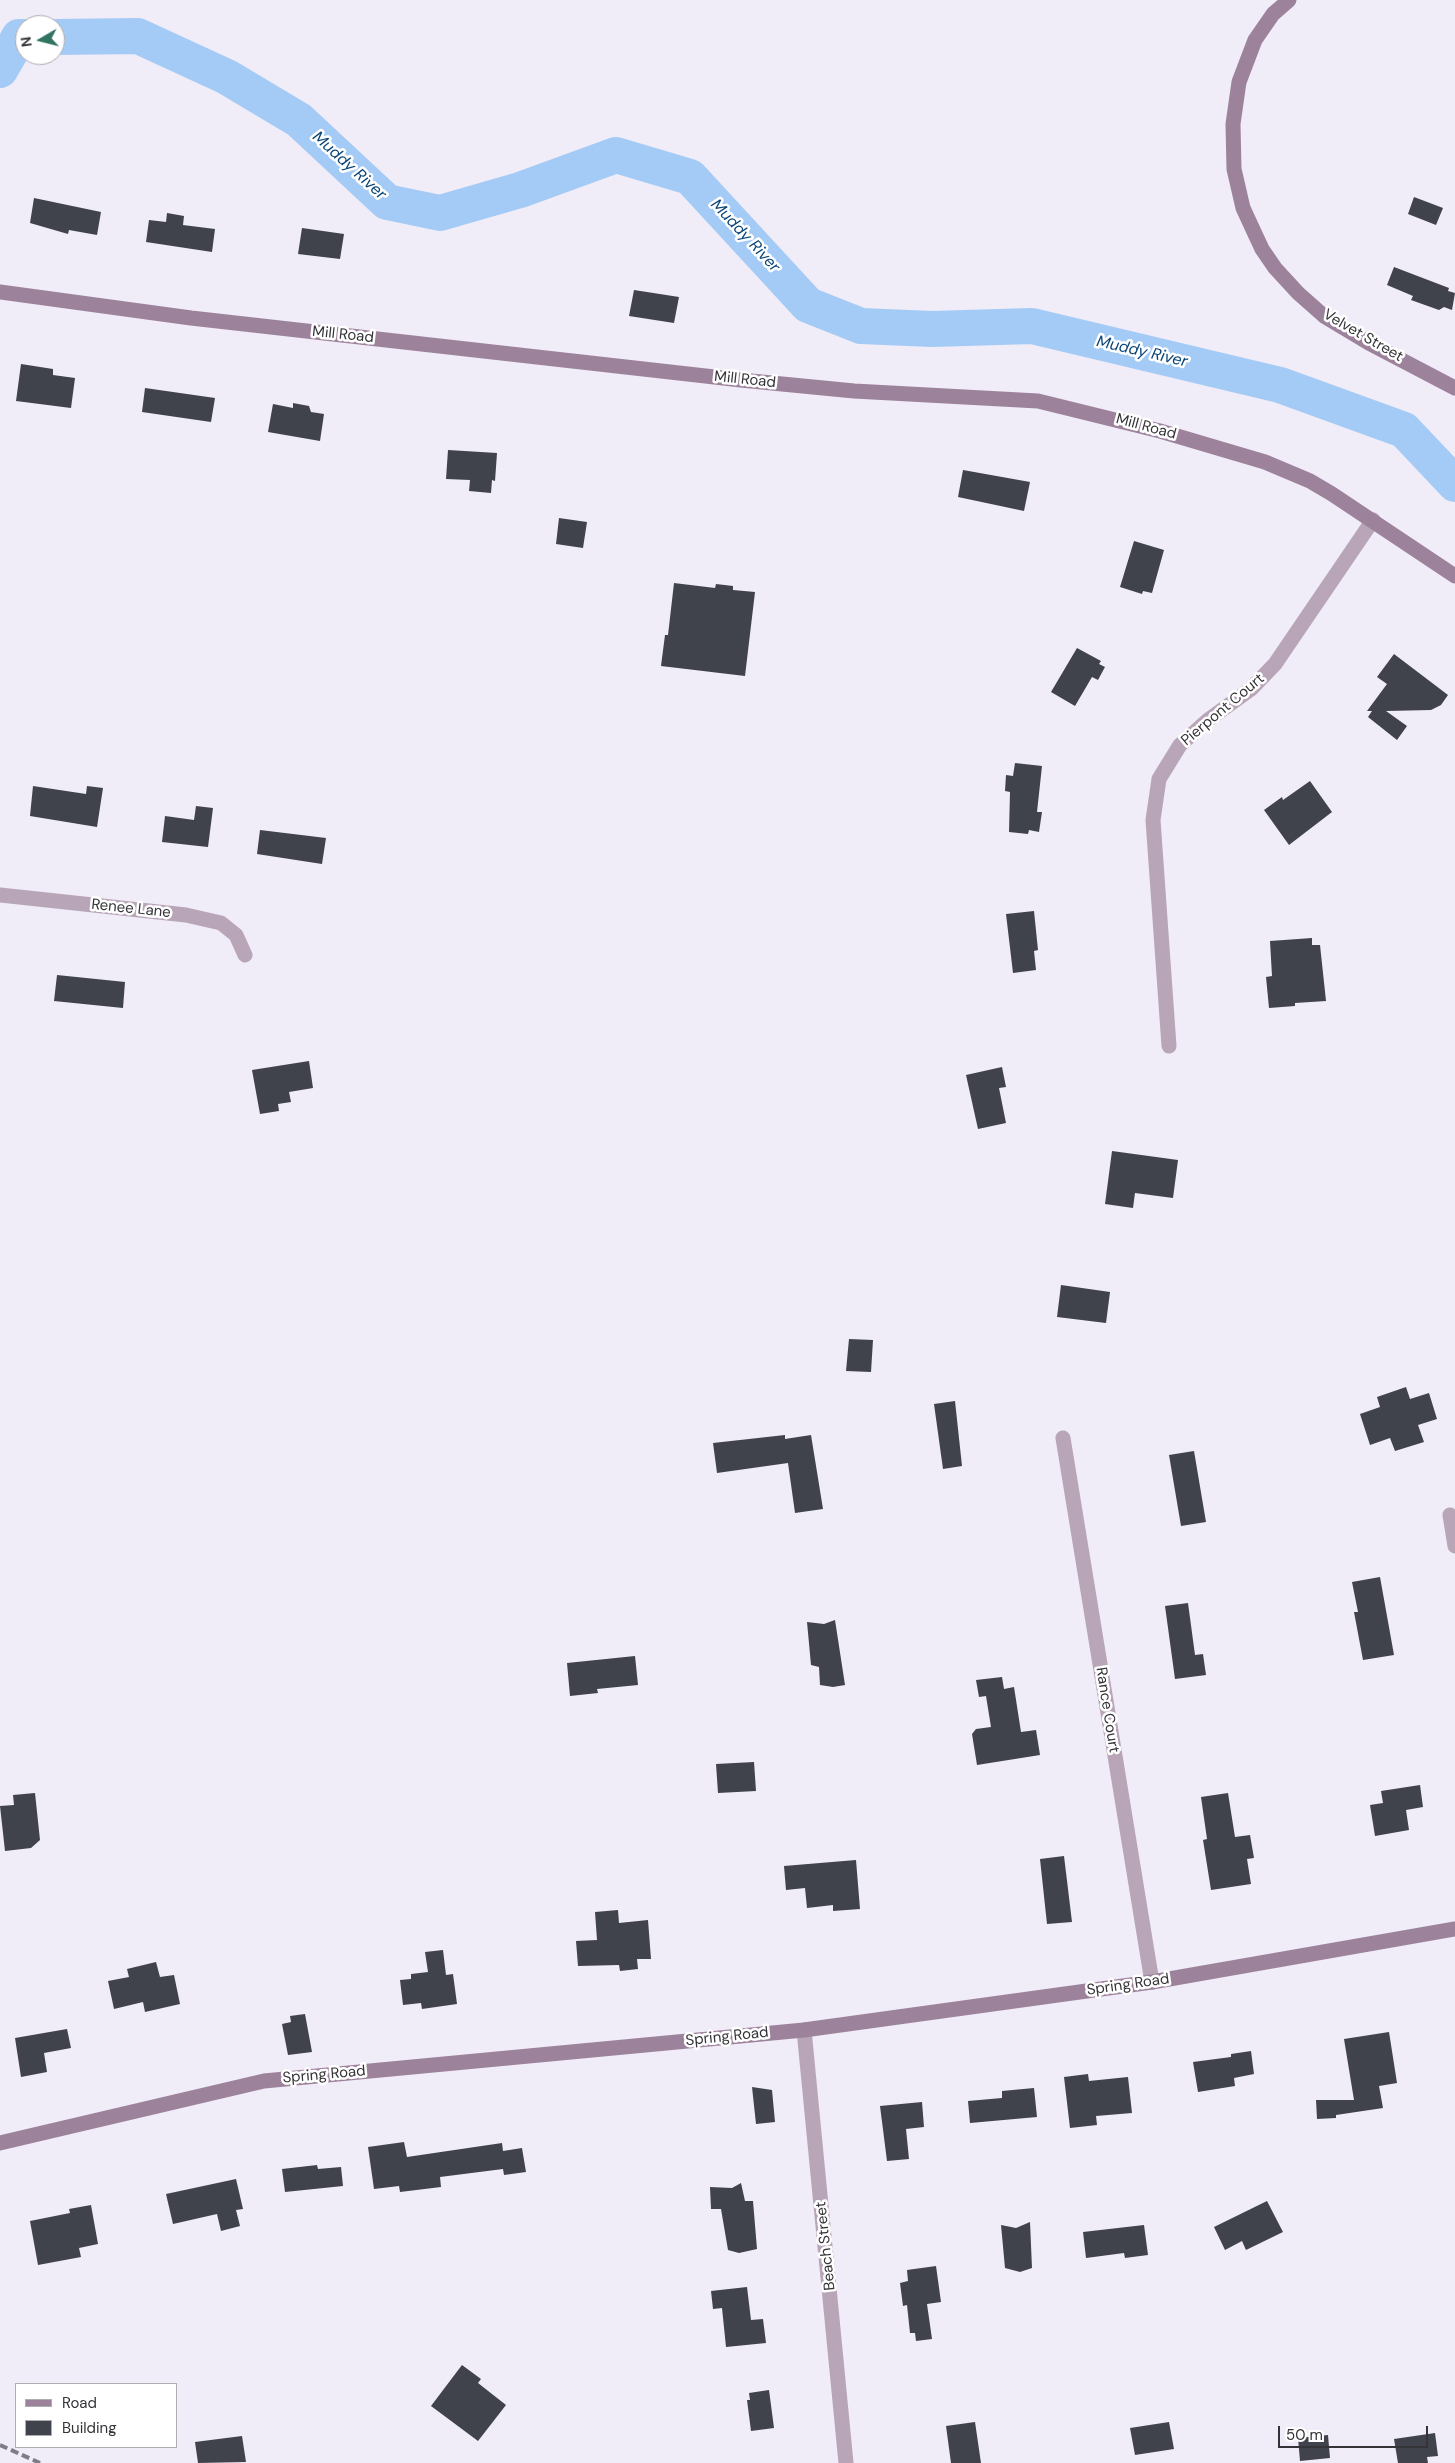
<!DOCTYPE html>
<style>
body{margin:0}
#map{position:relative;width:1455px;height:2463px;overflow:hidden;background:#f0ecf8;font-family:"DM Sans",sans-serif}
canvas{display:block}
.legend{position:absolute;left:15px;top:2383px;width:162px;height:65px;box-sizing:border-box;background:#fff;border:1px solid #aeadaf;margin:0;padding:6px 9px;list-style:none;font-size:15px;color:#343337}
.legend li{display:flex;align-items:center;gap:10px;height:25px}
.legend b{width:25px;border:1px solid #aeadaf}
.north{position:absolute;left:15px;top:15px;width:50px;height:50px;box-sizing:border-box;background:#fff;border:1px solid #aeadaf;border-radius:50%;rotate:262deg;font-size:14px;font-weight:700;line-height:20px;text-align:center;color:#343337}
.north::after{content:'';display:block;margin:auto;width:18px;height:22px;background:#327362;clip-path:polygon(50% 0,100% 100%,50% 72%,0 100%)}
.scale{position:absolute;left:1278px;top:2426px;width:150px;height:22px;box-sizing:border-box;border:2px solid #343337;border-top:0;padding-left:6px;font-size:15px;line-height:18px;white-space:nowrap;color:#343337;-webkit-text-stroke:4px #fff;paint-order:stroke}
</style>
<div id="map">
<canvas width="1455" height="2463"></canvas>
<ul class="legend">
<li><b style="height:6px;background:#9d829c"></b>Road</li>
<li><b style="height:14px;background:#40424c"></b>Building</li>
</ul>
<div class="north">N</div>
<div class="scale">50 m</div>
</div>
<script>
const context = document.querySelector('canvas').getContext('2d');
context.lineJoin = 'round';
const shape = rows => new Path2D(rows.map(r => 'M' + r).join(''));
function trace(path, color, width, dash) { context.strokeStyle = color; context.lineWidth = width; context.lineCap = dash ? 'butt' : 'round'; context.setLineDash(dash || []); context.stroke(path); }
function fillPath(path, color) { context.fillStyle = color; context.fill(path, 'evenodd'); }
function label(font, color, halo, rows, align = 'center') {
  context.font = font + ' "DM Sans",sans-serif'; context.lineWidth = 5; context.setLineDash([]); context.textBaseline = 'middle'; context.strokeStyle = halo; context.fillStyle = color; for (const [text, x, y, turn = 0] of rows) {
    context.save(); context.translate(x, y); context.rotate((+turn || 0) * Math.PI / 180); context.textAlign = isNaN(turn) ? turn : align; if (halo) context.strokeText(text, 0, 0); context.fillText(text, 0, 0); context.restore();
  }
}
trace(shape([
 [55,37,138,36,227,77,299,120,387,202,440,213,520,190,616,155,690,177,808,305,861,326,932,329,1032,326,1280,385,1404,430,1455,484],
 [0,70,19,37,25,37]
]), '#a4cbf5', 36);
fillPath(shape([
 [1414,197,1443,208,1436,225,1408,214],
 [34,198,101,212,97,235,69,230,68,234,30,223],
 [167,213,184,216,183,225,215,229,212,252,146,242,149,220,166,222],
 [302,228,344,234,340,259,298,254],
 [1394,267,1449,288,1448,291,1455,293,1452,310,1444,307,1439,310,1411,300,1413,296,1387,285],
 [634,290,679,297,674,323,629,316],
 [21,364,53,369,53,375,75,378,71,408,16,401],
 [145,388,215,398,211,422,142,412],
 [293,403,309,406,311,412,324,414,320,441,268,432,273,404,293,408],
 [448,450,497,453,495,481,492,480,491,493,469,491,470,480,446,479],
 [963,470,1030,482,1024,511,958,497],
 [559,518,587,522,583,548,556,544],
 [1134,541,1164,550,1152,593,1143,591,1142,594,1120,587],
 [674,583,715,588,716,584,733,586,733,590,755,592,745,676,661,666,665,635,668,635],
 [1077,648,1101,661,1099,664,1105,667,1098,680,1092,677,1075,706,1051,692],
 [1394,654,1448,695,1441,705,1431,710,1386,711,1407,726,1397,740,1368,717,1372,711,1367,711,1387,684,1377,677],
 [1015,763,1042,766,1037,812,1042,812,1039,832,1029,830,1028,834,1009,832,1010,792,1005,791,1006,775,1013,776],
 [1310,781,1332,812,1289,845,1264,810,1282,797,1283,800],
 [33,786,86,794,87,786,103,788,97,827,30,816],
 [196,806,213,808,208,847,162,842,165,816,194,820],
 [260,830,326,838,322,864,257,854],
 [1034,911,1038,950,1034,951,1036,970,1013,973,1006,914],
 [1312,938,1312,945,1320,945,1326,1001,1295,1003,1295,1006,1269,1008,1266,977,1272,976,1270,941],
 [57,975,125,982,123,1008,54,1001],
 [309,1061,313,1088,289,1092,291,1102,278,1104,279,1111,260,1114,252,1070],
 [1002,1067,1006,1087,999,1088,1006,1123,978,1129,966,1075],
 [1112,1151,1178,1160,1173,1198,1135,1193,1133,1208,1105,1204],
 [1061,1285,1110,1292,1106,1323,1057,1317],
 [849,1339,873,1340,871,1372,846,1371],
 [1406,1387,1410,1399,1429,1393,1437,1419,1418,1425,1424,1442,1395,1451,1390,1438,1370,1445,1360,1414,1380,1407,1377,1397],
 [955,1401,962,1466,943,1469,934,1404],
 [785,1435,785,1439,811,1435,823,1509,795,1513,788,1463,717,1473,713,1443],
 [1194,1451,1206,1522,1181,1526,1169,1455],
 [1380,1577,1394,1655,1363,1660,1354,1612,1358,1612,1352,1582],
 [1188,1603,1195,1655,1203,1654,1206,1675,1175,1679,1165,1606],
 [835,1620,845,1685,833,1687,820,1685,819,1667,811,1665,807,1622,824,1624],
 [635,1656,638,1685,597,1689,598,1693,570,1696,567,1663],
 [1002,1677,1004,1689,1014,1687,1021,1732,1036,1730,1040,1755,977,1765,972,1734,976,1729,991,1727,986,1696,979,1697,976,1680],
 [754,1762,756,1791,718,1793,716,1764],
 [1420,1785,1423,1807,1406,1810,1409,1830,1375,1836,1370,1805,1383,1803,1381,1791],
 [35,1793,40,1840,31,1848,5,1851,0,1806,14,1805,13,1795],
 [1228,1793,1235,1837,1250,1835,1254,1858,1247,1859,1251,1884,1211,1890,1203,1840,1207,1839,1201,1797],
 [1064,1856,1072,1922,1047,1924,1040,1859],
 [856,1860,860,1909,833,1911,833,1905,807,1908,805,1888,786,1890,784,1866],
 [618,1910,619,1923,648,1920,651,1959,637,1959,638,1969,620,1971,619,1965,578,1966,576,1941,597,1940,595,1912],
 [443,1950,446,1975,453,1974,457,2004,422,2009,421,2003,403,2005,400,1980,411,1979,411,1974,428,1972,425,1952],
 [156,1962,160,1977,174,1975,180,2004,145,2012,143,2002,114,2009,108,1981,129,1977,127,1969],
 [305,2014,312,2052,288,2055,282,2024,291,2022,290,2016],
 [67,2029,71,2048,44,2053,47,2072,21,2077,15,2038],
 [1389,2032,1397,2083,1379,2086,1383,2108,1336,2115,1336,2118,1317,2119,1316,2100,1354,2100,1344,2039],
 [1251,2051,1254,2074,1234,2078,1235,2086,1198,2092,1193,2062,1231,2057,1231,2054],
 [1088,2074,1089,2081,1128,2077,1132,2113,1096,2116,1097,2125,1070,2128,1064,2077],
 [752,2087,772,2090,775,2122,756,2124],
 [1034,2088,1037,2117,970,2123,968,2101,1002,2098,1002,2091],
 [922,2102,924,2127,906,2129,909,2159,887,2161,880,2106],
 [404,2142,407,2157,502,2143,503,2151,522,2148,526,2172,504,2175,503,2169,440,2177,441,2187,400,2192,399,2186,374,2189,368,2147],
 [317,2165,318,2169,341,2167,343,2186,285,2192,282,2169],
 [236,2179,243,2209,236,2210,240,2226,221,2231,217,2214,173,2224,166,2194],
 [741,2183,745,2201,753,2201,757,2249,739,2253,728,2250,721,2209,711,2209,710,2187,732,2188],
 [1267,2201,1283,2232,1246,2250,1242,2241,1225,2250,1214,2227],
 [91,2205,98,2244,79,2248,81,2257,38,2265,30,2221,70,2213,69,2209],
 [1030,2222,1032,2268,1020,2272,1005,2268,1001,2225,1016,2228],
 [1144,2225,1148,2255,1125,2258,1124,2253,1086,2258,1083,2232],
 [936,2266,941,2302,927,2304,932,2339,916,2341,915,2333,910,2333,907,2305,903,2306,900,2283,908,2281,907,2270],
 [747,2287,751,2320,763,2319,766,2343,726,2347,722,2308,713,2309,711,2291],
 [462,2365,481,2379,478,2383,506,2405,478,2441,431,2406],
 [769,2390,774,2428,751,2431,747,2400,750,2400,749,2393],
 [975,2422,981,2463,951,2463,946,2426],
 [1169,2422,1174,2449,1135,2455,1130,2428],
 [1435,2433,1438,2456,1427,2457,1428,2463,1398,2463,1394,2439],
 [1328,2435,1330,2458,1300,2461,1298,2438],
 [242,2436,246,2462,198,2463,195,2442]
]), '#40424c');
trace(shape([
 [0,895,186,915,221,923,236,935,245,955],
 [1169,1046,1153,820,1159,779,1180,745,1208,720,1251,689,1275,664,1373,520],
 [1063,1438,1152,1982],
 [1450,1515,1455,1546],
 [804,2030,846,2463]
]), '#b8a5b7', 15);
trace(shape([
 [1289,0,1273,14,1255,40,1239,82,1233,124,1234,169,1243,208,1262,249,1275,268,1298,293,1324,316,1369,343,1455,388],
 [0,292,191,318,741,380,854,391,1038,401,1160,431,1265,462,1310,481,1332,494,1455,576],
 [0,2143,264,2081,804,2030,1152,1982,1455,1929]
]), '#9d829c', 15);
trace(shape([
 [0,2445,40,2463]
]), '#7f7d84', 4, [8, 4]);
label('15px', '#343337', '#fff', [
 ["Mill Road",343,335,6],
 ["Velvet Street",1363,336,30],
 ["Mill Road",745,380,6],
 ["Mill Road",1146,427,15],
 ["Pierpont Court",1223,710,-40],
 ["Renee Lane",131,909,6],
 ["Rance Court",1107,1710,81],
 ["Spring Road",1128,1985,-8],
 ["Spring Road",727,2037,-6],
 ["Spring Road",324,2075,-5],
 ["Beach Street",826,2246,-96]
]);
label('italic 16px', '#0a4577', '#fff', [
 ["Muddy River",349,166,42],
 ["Muddy River",745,236,47],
 ["Muddy River",1142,352,13]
]);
</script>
